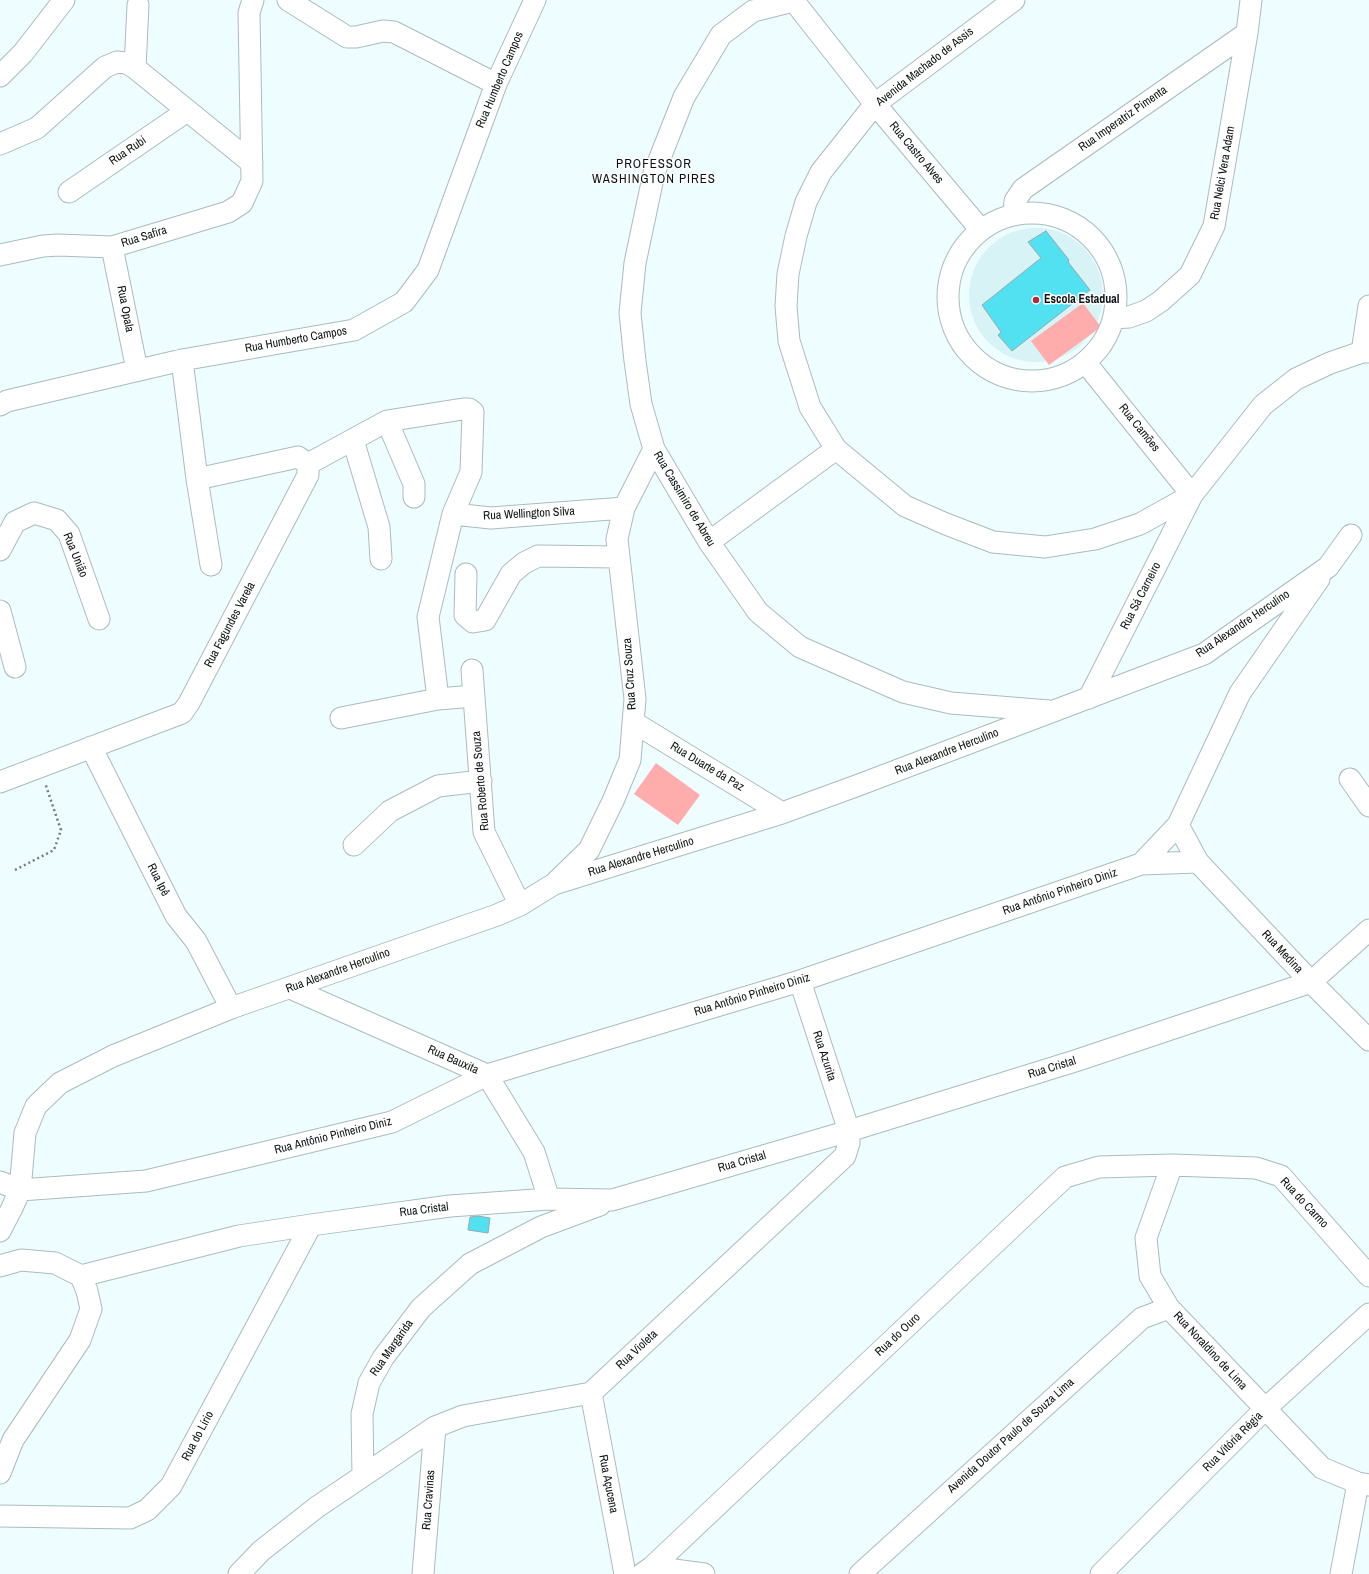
<!DOCTYPE html>
<meta charset="utf-8">
<style>
body{margin:0}
canvas{display:block;background:#eefdff}
</style>
<canvas width="1369" height="1574"></canvas>
<script>
const context = document.querySelector('canvas').getContext('2d');
context.lineJoin = 'round';
function fillPath(path, color) { context.fillStyle = color; context.fill(path, 'evenodd'); }
const shape = rows => new Path2D(rows.map(r => 'M' + r).join(''));
function trace(path, color, width, dash) { context.strokeStyle = color; context.lineWidth = width; context.lineCap = dash ? 'butt' : 'round'; context.setLineDash(dash || []); context.stroke(path); }
function label(font, color, halo, rows, align = 'center') {
  context.font = font + ' "Archivo Narrow",sans-serif'; context.lineWidth = 3; context.setLineDash([]); context.textBaseline = 'middle'; context.strokeStyle = halo; context.fillStyle = color; for (const [text, x, y, turn = 0] of rows) {
    context.save(); context.translate(x, y); context.rotate((+turn || 0) * Math.PI / 180); context.textAlign = isNaN(turn) ? turn : align; if (halo) context.strokeText(text, 0, 0); context.fillText(text, 0, 0); context.restore();
  }
}
fillPath(shape([
 '969 295a67 67 0 1 1 134 0a67 67 0 1 1-134 0Z'
]), '#d7f3f6');
fillPath(shape([
 [1083,303,1101,327,1049,365,1031,341],
 [656,763,700,795,678,825,634,794]
]), '#ffadac');
const building = shape([
 [1046,231,1069,260,1068,262,1090,290,1012,351,998,335,1001,332,982,305,1041,258,1028,242,1046,231],
 [478,1216,490,1218,488,1233,468,1230,470,1217,478,1216]
]);
fillPath(building, '#52e1f1');
trace(building, '#98a9ab', 1);
const minor = shape([
 [288,0,347,37,356,37,383,31,394,32,496,84],
 [793,0,875,104,981,230],
 [1014,0,875,104,821,172,806,202,796,236,788,274,786,306,789,341,810,407,836,449,905,506,946,524,993,542,1045,547,1095,539,1140,524,1192,495,1263,405,1296,379,1330,363,1362,352,1369,352],
 [793,1,753,11,721,35,684,97,654,173,635,263,630,313,635,361,641,404,654,449,709,542,758,612,800,647,903,692,951,703,1049,711],
 [135,68,138,5],
 [0,76,23,53,64,0],
 [0,144,37,128,105,67,117,62,127,63,135,68,252,163],
 [69,192,187,111],
 '948 297a84 84 0 1 1 168 0a84 84 0 1 1-168 0Z',
 [1014,215,1015,201,1023,189,1247,33],
 [112,247,137,370],
 [0,255,43,246,58,245,112,247,228,212,242,203,252,181,249,13,253,0],
 [1114,318,1129,317,1146,311,1161,301,1190,275,1214,226,1247,33,1251,0],
 [1362,352,1369,306],
 [1085,362,1192,495],
 [0,405,7,401,182,360,354,330,404,302,428,270,496,84,535,0],
 [387,421,414,484,414,497],
 [353,440,379,527,381,559],
 [308,464,387,421,463,409,469,409,473,412,471,472,453,514,491,518,624,508],
 [197,479,211,565],
 [709,542,836,449],
 [0,550,15,522,34,513,57,520,69,534,99,619],
 [466,574,465,615,473,622,485,620,511,574,524,563,538,556,619,557],
 [0,611,15,667],
 [472,670,484,832,520,905],
 [1089,698,1192,495],
 [438,699,428,617,453,514],
 [341,718,438,699,474,696],
 [633,722,782,813],
 [91,747,176,916,196,941,231,1008],
 [1350,779,1369,806],
 [0,782,182,713,189,703,308,475,308,464,298,457,197,479,182,360],
 [1178,825,1198,862],
 [354,845,390,811,438,786,481,781],
 [1141,864,1198,862,1311,982,1369,1040],
 [557,881,589,850,613,801,630,760,635,699,617,539,624,508,654,449],
 [290,988,487,1075,534,1152,549,1199],
 [1172,1165,1146,1238,1150,1276,1169,1308,1322,1468,1358,1483,1369,1485],
 [0,1182,20,1190,146,1181,392,1122,487,1075,800,981,1141,864,1178,825,1240,693,1319,579],
 [0,1231,12,1208,20,1190,25,1133,36,1106,60,1083,113,1056,231,1008,497,915,520,905,554,884,782,813,856,786,1204,654,1328,567,1351,535],
 [0,1266,21,1260,55,1263,81,1276,87,1291,91,1309,80,1340,13,1440,0,1473],
 [81,1276,239,1236,311,1225,450,1206,549,1199,612,1200,849,1131,1075,1061,1311,982,1369,930],
 [591,1393,625,1574],
 [363,1476,435,1427,463,1416,591,1393,845,1156,849,1143,849,1131,800,981],
 [0,1516,130,1518,147,1510,171,1486,311,1225],
 [652,1567,704,1574],
 [239,1574,261,1551,317,1507,363,1476,362,1414,369,1383,383,1358,421,1308,470,1264,541,1227,600,1205],
 [423,1574,435,1427],
 [642,1574,652,1567,1065,1177,1099,1167,1172,1165,1256,1168,1281,1176,1369,1276],
 [860,1574,1142,1318,1169,1308],
 [1101,1574,1265,1409,1369,1314],
 [1341,1574,1358,1483]
]);
trace(minor, '#aabcbe', 23);
trace(shape([
 [15,870,54,850,61,830,45,783]
]), '#737e7f', 2.5, [2, 3]);
trace(minor, '#fff', 21);
for (const [x, y, r, color] of [
 [1036,300,4,"#b62539"]
]) { const dot = new Path2D(); dot.arc(x, y, r, 0, 2 * Math.PI); context.fillStyle = color; context.fill(dot); trace(dot, '#fff', 1.5); }
label('12px', '#0c1213', '#fff', [
 ["Avenida Machado de Assis",925,67,-38],
 ["Rua Humberto Campos",500,80,-67],
 ["Rua Imperatriz Pimenta",1123,119,-35],
 ["Rua Rubi",128,151,-34],
 ["Rua Castro Alves",916,153,50],
 ["Rua Nelci Vera Adam",1223,173,-80],
 ["Rua Safira",144,237,-17],
 ["Rua Opala",125,309,79],
 ["Rua Humberto Campos",296,340,-10],
 ["Rua Camões",1139,428,51],
 ["Rua Cassimiro de Abreu",684,499,59],
 ["Rua Wellington Silva",529,514,-3],
 ["Rua União",75,555,68],
 ["Rua Sá Carneiro",1141,596,-63],
 ["Rua Alexandre Herculino",1243,624,-34],
 ["Rua Fagundes Varela",230,625,-62],
 ["Rua Cruz Souza",630,674,-94],
 ["Rua Alexandre Herculino",947,752,-21],
 ["Rua Duarte da Paz",707,767,31],
 ["Rua Roberto de Souza",481,781,-95],
 ["Rua Alexandre Herculino",641,857,-17],
 ["Rua Ipê",158,880,63],
 ["Rua Antônio Pinheiro Diniz",1060,892,-19],
 ["Rua Medina",1282,952,47],
 ["Rua Alexandre Herculino",338,971,-20],
 ["Rua Antônio Pinheiro Diniz",752,995,-17],
 ["Rua Azurita",824,1056,72],
 ["Rua Bauxita",453,1060,24],
 ["Rua Cristal",1052,1068,-17],
 ["Rua Antônio Pinheiro Diniz",333,1136,-14],
 ["Rua Cristal",742,1162,-16],
 ["Rua do Carmo",1304,1203,47],
 ["Rua Cristal",424,1210,-7],
 ["Rua do Ouro",898,1335,-43],
 ["Rua Margarida",392,1348,-55],
 ["Rua Violeta",637,1350,-43],
 ["Rua Noraldino de Lima",1210,1351,47],
 ["Rua do Lírio",198,1436,-62],
 ["Avenida Doutor Paulo de Souza Lima",1011,1436,-42],
 ["Rua Vitória Régia",1233,1442,-45],
 ["Rua Açucena",608,1484,79],
 ["Rua Cravinas",429,1500,-86]
]);
label('bold 12px', '#0c1213', '#fff', [
 ["Escola Estadual",1044,300]
], 'left');
context.letterSpacing = '1px';
label('13px', '#0c1213', '#fff', [
 ["PROFESSOR",654,165],
 ["WASHINGTON PIRES",654,180]
]);
context.letterSpacing = '0px';
</script>
